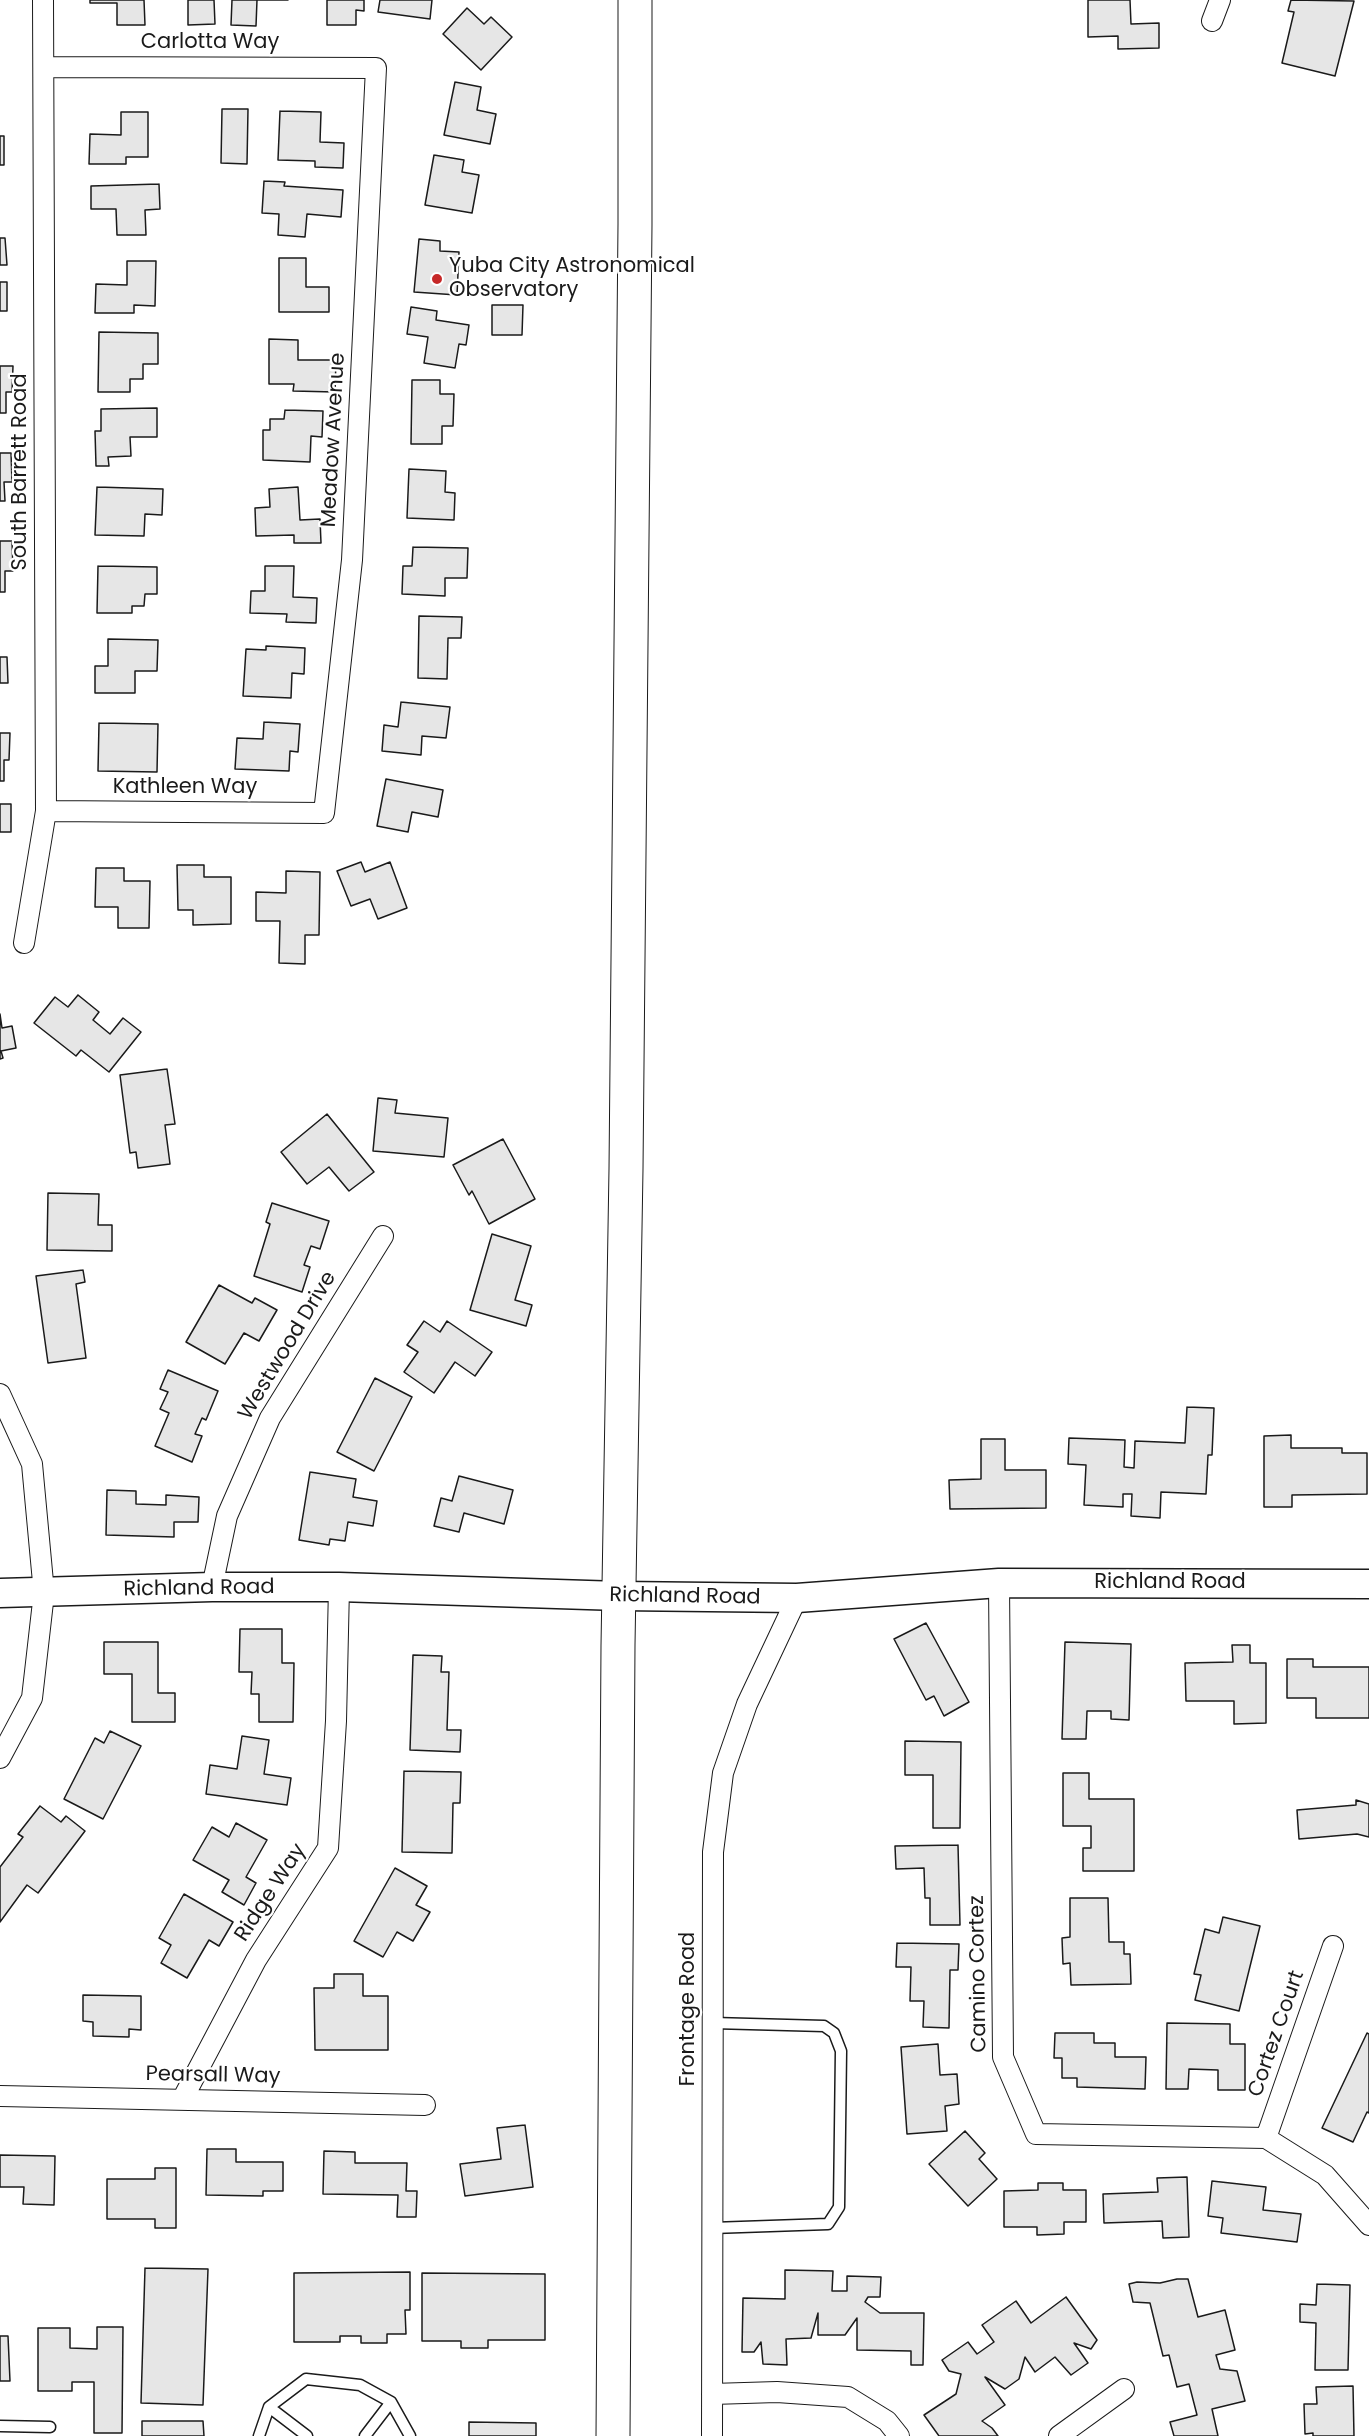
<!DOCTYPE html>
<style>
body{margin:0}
canvas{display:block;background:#fff}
</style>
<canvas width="1369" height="2436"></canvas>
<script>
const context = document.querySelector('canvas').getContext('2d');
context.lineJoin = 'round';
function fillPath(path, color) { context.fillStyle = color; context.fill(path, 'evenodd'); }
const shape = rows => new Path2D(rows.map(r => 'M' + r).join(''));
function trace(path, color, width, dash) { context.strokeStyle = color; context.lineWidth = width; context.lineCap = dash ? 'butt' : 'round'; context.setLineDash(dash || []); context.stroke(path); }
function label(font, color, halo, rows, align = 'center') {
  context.font = font + ' Poppins,sans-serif'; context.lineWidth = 4.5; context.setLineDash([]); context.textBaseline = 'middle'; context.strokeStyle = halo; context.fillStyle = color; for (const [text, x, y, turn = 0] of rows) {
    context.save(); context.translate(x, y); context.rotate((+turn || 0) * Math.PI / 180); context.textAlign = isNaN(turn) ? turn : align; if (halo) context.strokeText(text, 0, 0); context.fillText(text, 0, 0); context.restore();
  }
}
const building = shape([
 [90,0,144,0,145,25,117,25,117,3,90,3,90,0],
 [188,0,214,0,215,24,188,25,188,0],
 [232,0,288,0,257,0,256,26,231,25,232,0],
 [327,0,364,0,364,11,356,10,356,25,327,25,327,0],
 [380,0,432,0,430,19,378,12,380,0],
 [1088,0,1130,0,1131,24,1159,23,1159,48,1118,49,1118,36,1088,37,1088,0],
 [1291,0,1354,1,1335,76,1282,63,1294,12,1288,11,1291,0],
 [467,8,484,24,491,17,512,37,481,70,443,34,467,8],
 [455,82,481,87,477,110,496,114,490,144,444,135,455,82],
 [222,109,248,109,247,164,221,163,222,109],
 [280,111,321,112,320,142,344,143,343,168,315,167,315,161,278,160,280,111],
 [121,112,148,112,148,157,126,157,126,164,89,164,90,134,121,135,121,112],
 [0,136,4,136,4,165,0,165,0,136],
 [434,155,464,160,462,172,479,175,472,213,425,205,434,155],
 [264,181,285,182,284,186,343,190,341,217,307,214,305,237,278,235,279,214,262,213,264,181],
 [159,184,160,209,145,210,146,235,117,235,116,209,91,209,91,186,159,184],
 [0,238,5,238,7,265,0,265,0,238],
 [419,239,440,241,440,251,459,252,457,295,414,292,419,239],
 [279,258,306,258,306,287,329,287,329,312,279,312,279,258],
 [127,261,156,261,155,306,134,305,134,313,95,313,96,284,127,285,127,261],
 [0,282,7,282,7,311,0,311,0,282],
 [492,305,523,305,522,335,492,335,492,305],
 [411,307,437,311,436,320,469,325,466,345,459,344,455,368,424,363,428,337,407,334,411,307],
 [99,332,158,333,158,364,143,364,143,379,130,379,130,392,98,392,99,332],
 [269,339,298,340,298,360,336,360,335,392,293,391,294,384,269,384,269,339],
 [0,366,13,366,12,392,6,392,6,413,0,413,0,366],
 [412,380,440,380,440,394,454,394,453,426,442,426,442,444,411,444,412,380],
 [157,408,157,437,130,437,131,456,108,457,109,466,96,466,95,431,101,431,101,409,157,408],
 [285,410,323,411,322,437,311,436,310,462,263,460,263,430,270,430,270,419,284,419,285,410],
 [0,453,11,453,12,482,4,482,5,501,0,501,0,453],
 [409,469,446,471,445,492,455,493,454,520,407,518,409,469],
 [97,487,163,489,162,515,145,514,144,536,95,535,97,487],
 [298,487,300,520,320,519,321,543,294,543,294,535,256,536,255,508,270,507,269,489,298,487],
 [0,541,12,541,13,571,5,571,5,592,0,592,0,541],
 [413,547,468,548,467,578,445,578,445,596,402,594,403,566,412,566,413,547],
 [98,566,157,567,157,594,145,594,144,606,132,606,132,613,97,613,98,566],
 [265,566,294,566,293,597,317,598,316,623,286,622,287,614,250,613,251,591,265,591,265,566],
 [419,616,462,617,461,638,448,638,447,679,418,678,419,616],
 [108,639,158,640,157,671,135,671,135,693,95,693,95,666,108,666,108,639],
 [266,646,305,648,304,674,292,673,291,698,243,696,246,649,266,650,266,646],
 [0,657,7,657,8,683,0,683,0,657],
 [401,702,450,707,446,738,422,736,421,755,382,751,384,725,398,727,401,702],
 [264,722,300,724,298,752,290,751,289,771,235,769,237,738,263,739,264,722],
 [99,723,158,724,157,772,98,771,99,723],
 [0,733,10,733,9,760,4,760,4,781,0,781,0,733],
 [386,779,443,790,438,817,412,812,408,832,377,826,386,779],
 [0,804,11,804,11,832,0,832,0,804],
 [361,862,365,872,390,862,407,908,378,919,370,899,351,906,337,871,361,862],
 [177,865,204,865,204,877,231,877,231,924,193,925,193,910,178,910,177,865],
 [96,868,124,868,124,881,150,881,149,928,118,928,118,907,95,907,96,868],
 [286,871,320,872,319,935,305,935,305,964,279,963,280,921,256,921,256,892,286,893,286,871],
 [78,995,99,1012,93,1020,110,1034,123,1018,141,1032,109,1072,81,1050,76,1056,34,1023,55,997,68,1007,78,995],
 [0,1014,2,1028,12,1026,16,1048,1,1051,3,1058,0,1059,0,1014],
 [167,1069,175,1124,165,1125,170,1164,138,1168,136,1152,130,1153,120,1075,167,1069],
 [378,1098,397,1100,395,1113,448,1118,444,1157,373,1151,378,1098],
 [327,1114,374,1172,349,1191,329,1167,307,1184,281,1152,327,1114],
 [503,1139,535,1199,489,1224,472,1191,469,1195,453,1165,503,1139],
 [48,1193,99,1194,98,1225,112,1225,112,1251,47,1250,48,1193],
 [272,1203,329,1221,320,1249,311,1246,304,1265,310,1267,302,1292,254,1276,270,1224,266,1222,272,1203],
 [492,1234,531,1246,515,1300,532,1305,526,1326,470,1310,492,1234],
 [83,1270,85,1282,76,1284,86,1358,48,1363,36,1276,83,1270],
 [219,1285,252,1303,255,1298,277,1310,259,1341,244,1333,225,1364,186,1342,219,1285],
 [424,1321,440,1332,447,1321,492,1352,475,1376,455,1362,434,1393,404,1372,418,1352,407,1345,424,1321],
 [168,1370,218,1391,206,1420,202,1418,195,1434,202,1436,192,1462,155,1446,169,1413,160,1409,168,1392,160,1389,168,1370],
 [375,1378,412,1397,374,1471,337,1452,375,1378],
 [1187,1407,1214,1408,1212,1455,1208,1455,1206,1494,1161,1492,1160,1518,1131,1516,1132,1494,1123,1494,1123,1507,1084,1505,1086,1465,1068,1464,1069,1438,1125,1440,1124,1467,1134,1468,1135,1441,1185,1443,1187,1407],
 [1291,1435,1291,1448,1342,1448,1342,1453,1367,1453,1367,1494,1292,1495,1292,1507,1264,1507,1264,1436,1291,1435],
 [981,1439,1005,1439,1005,1470,1046,1470,1046,1508,950,1509,949,1480,981,1479,981,1439],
 [310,1472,356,1479,353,1497,377,1501,373,1526,348,1522,345,1541,330,1539,329,1545,299,1540,310,1472],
 [459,1476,513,1490,504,1524,464,1513,459,1532,434,1526,441,1498,452,1501,459,1476],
 [107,1490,136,1491,136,1504,166,1505,166,1495,199,1497,198,1522,174,1522,174,1537,106,1535,107,1490],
 [926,1623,969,1702,944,1716,934,1696,926,1700,894,1639,926,1623],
 [240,1629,282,1629,282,1663,294,1663,293,1722,259,1722,259,1694,251,1694,252,1672,239,1672,240,1629],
 [104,1642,158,1642,158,1693,175,1693,175,1722,132,1722,132,1674,104,1674,104,1642],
 [1065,1642,1131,1644,1129,1720,1111,1719,1111,1711,1087,1711,1086,1739,1062,1739,1065,1642],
 [1232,1645,1250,1645,1250,1663,1266,1663,1266,1723,1234,1724,1234,1701,1186,1701,1185,1663,1233,1662,1232,1645],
 [413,1655,442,1656,441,1672,449,1672,447,1730,461,1730,460,1752,410,1750,413,1655],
 [1287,1659,1313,1659,1313,1667,1369,1667,1369,1718,1316,1718,1316,1698,1287,1698,1287,1659],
 [110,1731,141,1746,103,1819,64,1799,95,1738,104,1743,110,1731],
 [242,1736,269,1740,264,1774,291,1778,287,1805,206,1794,210,1765,237,1769,242,1736],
 [905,1741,961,1742,960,1828,933,1828,933,1775,905,1775,905,1741],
 [404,1771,461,1772,460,1803,453,1803,452,1853,402,1852,404,1771],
 [1063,1773,1089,1773,1089,1799,1134,1799,1134,1871,1083,1871,1083,1848,1091,1848,1091,1826,1063,1826,1063,1773],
 [1356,1800,1369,1804,1369,1837,1357,1834,1299,1839,1297,1810,1356,1805,1356,1800],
 [40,1806,61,1822,66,1816,85,1831,38,1893,27,1885,0,1922,0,1867,23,1837,18,1834,40,1806],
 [236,1823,267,1840,246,1877,256,1883,244,1905,222,1892,229,1880,193,1860,212,1827,229,1837,236,1823],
 [958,1845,960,1925,930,1925,930,1898,925,1898,924,1868,896,1869,895,1846,958,1845],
 [395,1868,427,1886,416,1905,430,1912,413,1941,397,1932,383,1957,354,1941,395,1868],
 [184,1894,233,1922,219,1946,209,1940,187,1978,161,1963,171,1945,159,1938,184,1894],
 [1070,1898,1108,1898,1109,1942,1124,1942,1124,1954,1130,1954,1131,1984,1071,1985,1070,1963,1063,1964,1062,1938,1070,1937,1070,1898],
 [1223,1917,1260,1926,1239,2011,1195,2000,1201,1975,1194,1974,1205,1929,1219,1933,1223,1917],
 [897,1943,959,1944,958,1970,950,1970,949,2028,923,2027,924,2001,910,2001,911,1967,896,1967,897,1943],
 [334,1974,363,1974,363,1996,388,1996,388,2050,315,2050,314,1988,334,1988,334,1974],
 [83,1995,141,1996,141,2030,129,2029,129,2037,93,2036,93,2022,83,2021,83,1995],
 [1167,2023,1230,2024,1230,2044,1245,2044,1245,2090,1218,2090,1218,2070,1189,2069,1188,2089,1166,2089,1167,2023],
 [1055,2033,1094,2033,1094,2043,1115,2043,1115,2057,1146,2057,1145,2089,1077,2087,1077,2078,1062,2078,1062,2058,1054,2058,1055,2033],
 [1367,2033,1369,2034,1369,2113,1367,2112,1353,2142,1322,2128,1367,2033],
 [938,2044,940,2075,957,2074,959,2104,945,2106,947,2131,907,2134,901,2047,938,2044],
 [525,2125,533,2187,465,2196,460,2164,501,2159,497,2128,525,2125],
 [965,2131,985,2153,979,2159,997,2179,968,2206,929,2164,965,2131],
 [207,2149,236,2149,236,2162,283,2162,283,2191,263,2191,263,2196,206,2195,207,2149],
 [324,2151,355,2152,355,2163,407,2163,406,2191,417,2191,416,2217,397,2217,398,2195,323,2194,324,2151],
 [0,2155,55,2156,54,2205,23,2204,24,2187,0,2187,0,2155],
 [155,2168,176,2168,176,2228,155,2228,155,2219,107,2219,107,2179,155,2179,155,2168],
 [1187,2177,1189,2237,1163,2238,1162,2221,1104,2223,1103,2194,1158,2192,1157,2178,1187,2177],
 [1212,2181,1266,2187,1263,2210,1301,2214,1297,2242,1221,2233,1223,2218,1208,2216,1212,2181],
 [1038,2183,1063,2183,1063,2190,1086,2190,1086,2222,1064,2222,1064,2234,1037,2235,1037,2227,1004,2227,1004,2191,1038,2190,1038,2183],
 [145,2268,208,2269,203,2405,141,2403,145,2268],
 [785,2270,833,2271,832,2291,847,2291,847,2276,881,2277,880,2297,868,2297,865,2302,880,2313,924,2313,923,2365,911,2365,911,2351,857,2350,857,2318,845,2335,818,2335,818,2313,811,2338,786,2339,787,2365,763,2364,761,2342,754,2352,742,2352,743,2298,785,2299,785,2270],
 [410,2272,410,2310,405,2310,406,2334,387,2334,387,2343,361,2343,361,2336,340,2336,340,2342,294,2342,294,2273,410,2272],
 [422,2273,545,2274,545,2340,488,2340,488,2348,461,2348,461,2341,422,2341,422,2273],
 [1177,2279,1188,2279,1198,2317,1225,2310,1235,2350,1216,2355,1220,2369,1237,2371,1245,2401,1212,2409,1218,2436,1174,2436,1170,2422,1197,2415,1189,2384,1177,2387,1169,2355,1163,2356,1150,2303,1133,2302,1129,2284,1137,2282,1160,2283,1177,2279],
 [1317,2284,1350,2285,1348,2370,1315,2370,1316,2323,1300,2322,1300,2304,1316,2305,1317,2284],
 [1066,2297,1097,2340,1091,2349,1074,2343,1088,2363,1071,2375,1055,2357,1035,2372,1025,2357,1019,2379,1005,2389,985,2377,1005,2405,982,2421,992,2428,998,2436,939,2436,924,2415,956,2394,961,2374,949,2371,942,2360,968,2342,977,2354,994,2342,982,2325,1016,2301,1031,2323,1066,2297],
 [97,2327,123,2327,122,2433,94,2433,94,2382,72,2382,72,2391,38,2391,38,2328,70,2328,70,2348,97,2349,97,2327],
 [0,2336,8,2336,10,2381,0,2381,0,2336],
 [1353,2386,1354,2436,1313,2436,1313,2433,1305,2434,1304,2404,1317,2404,1316,2387,1353,2386],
 [142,2421,203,2421,204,2436,142,2436,142,2421],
 [469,2422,536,2423,536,2436,469,2436,469,2422]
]);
fillPath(building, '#e6e6e6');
trace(building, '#1a1a1a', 1.5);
const lane = shape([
 [712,2228,828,2224,839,2207,841,2051,834,2033,824,2026,713,2023],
 [269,2407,307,2436],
 [0,2426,50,2427],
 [259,2436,269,2407,306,2379,360,2385,391,2402,410,2436],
 [365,2436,391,2402]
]);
const street = shape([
 [1212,21,1220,0],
 [44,67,376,68,352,560,324,813,46,811],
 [24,943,46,811,43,0],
 [0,1394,32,1464,44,1593,32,1698,0,1758],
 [999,1583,1003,2057,1036,2134,1266,2138,1325,2175,1369,2225],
 [212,1587,227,1516,270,1418,383,1236],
 [0,2096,425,2105],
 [182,2100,256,1960,328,1848,336,1721,339,1587],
 [1266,2138,1333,1946],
 [712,2394,777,2392,848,2397,887,2421,899,2436],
 [712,2436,713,1852,723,1773,747,1704,797,1598],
 [1059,2436,1124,2389]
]);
const secondary = shape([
 [0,1593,212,1587,339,1587,619,1596,797,1598,999,1583,1369,1584]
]);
const highway = shape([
 [613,2436,618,1645,626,1169,635,224,635,0]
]);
trace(lane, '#1a1a1a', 13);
trace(street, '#1a1a1a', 22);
trace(secondary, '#1a1a1a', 31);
trace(highway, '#1a1a1a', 35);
trace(lane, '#fff', 10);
trace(street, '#fff', 20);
trace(secondary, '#fff', 28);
trace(highway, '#fff', 33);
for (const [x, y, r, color] of [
 [437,279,6,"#c62828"]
]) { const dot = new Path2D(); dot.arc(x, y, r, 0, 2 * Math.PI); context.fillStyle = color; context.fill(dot); trace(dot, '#fff', 2); }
label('21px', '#1a1a1a', '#fff', [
 ["Carlotta Way",210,43],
 ["Meadow Avenue",334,440,-87],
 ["South Barrett Road",21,472,-90],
 ["Kathleen Way",185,788],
 ["Westwood Drive",288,1346,-59],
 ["Richland Road",1170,1583],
 ["Richland Road",199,1589,-1],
 ["Richland Road",685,1597,1],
 ["Ridge Way",271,1893,-57],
 ["Camino Cortez",979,1974,-91],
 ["Frontage Road",689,2009,-90],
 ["Cortez Court",1277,2034,-71],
 ["Pearsall Way",213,2076,1]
]);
label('21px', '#1a1a1a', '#fff', [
 ["Yuba City Astronomical",449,267],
 ["Observatory",449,291]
], 'left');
</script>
